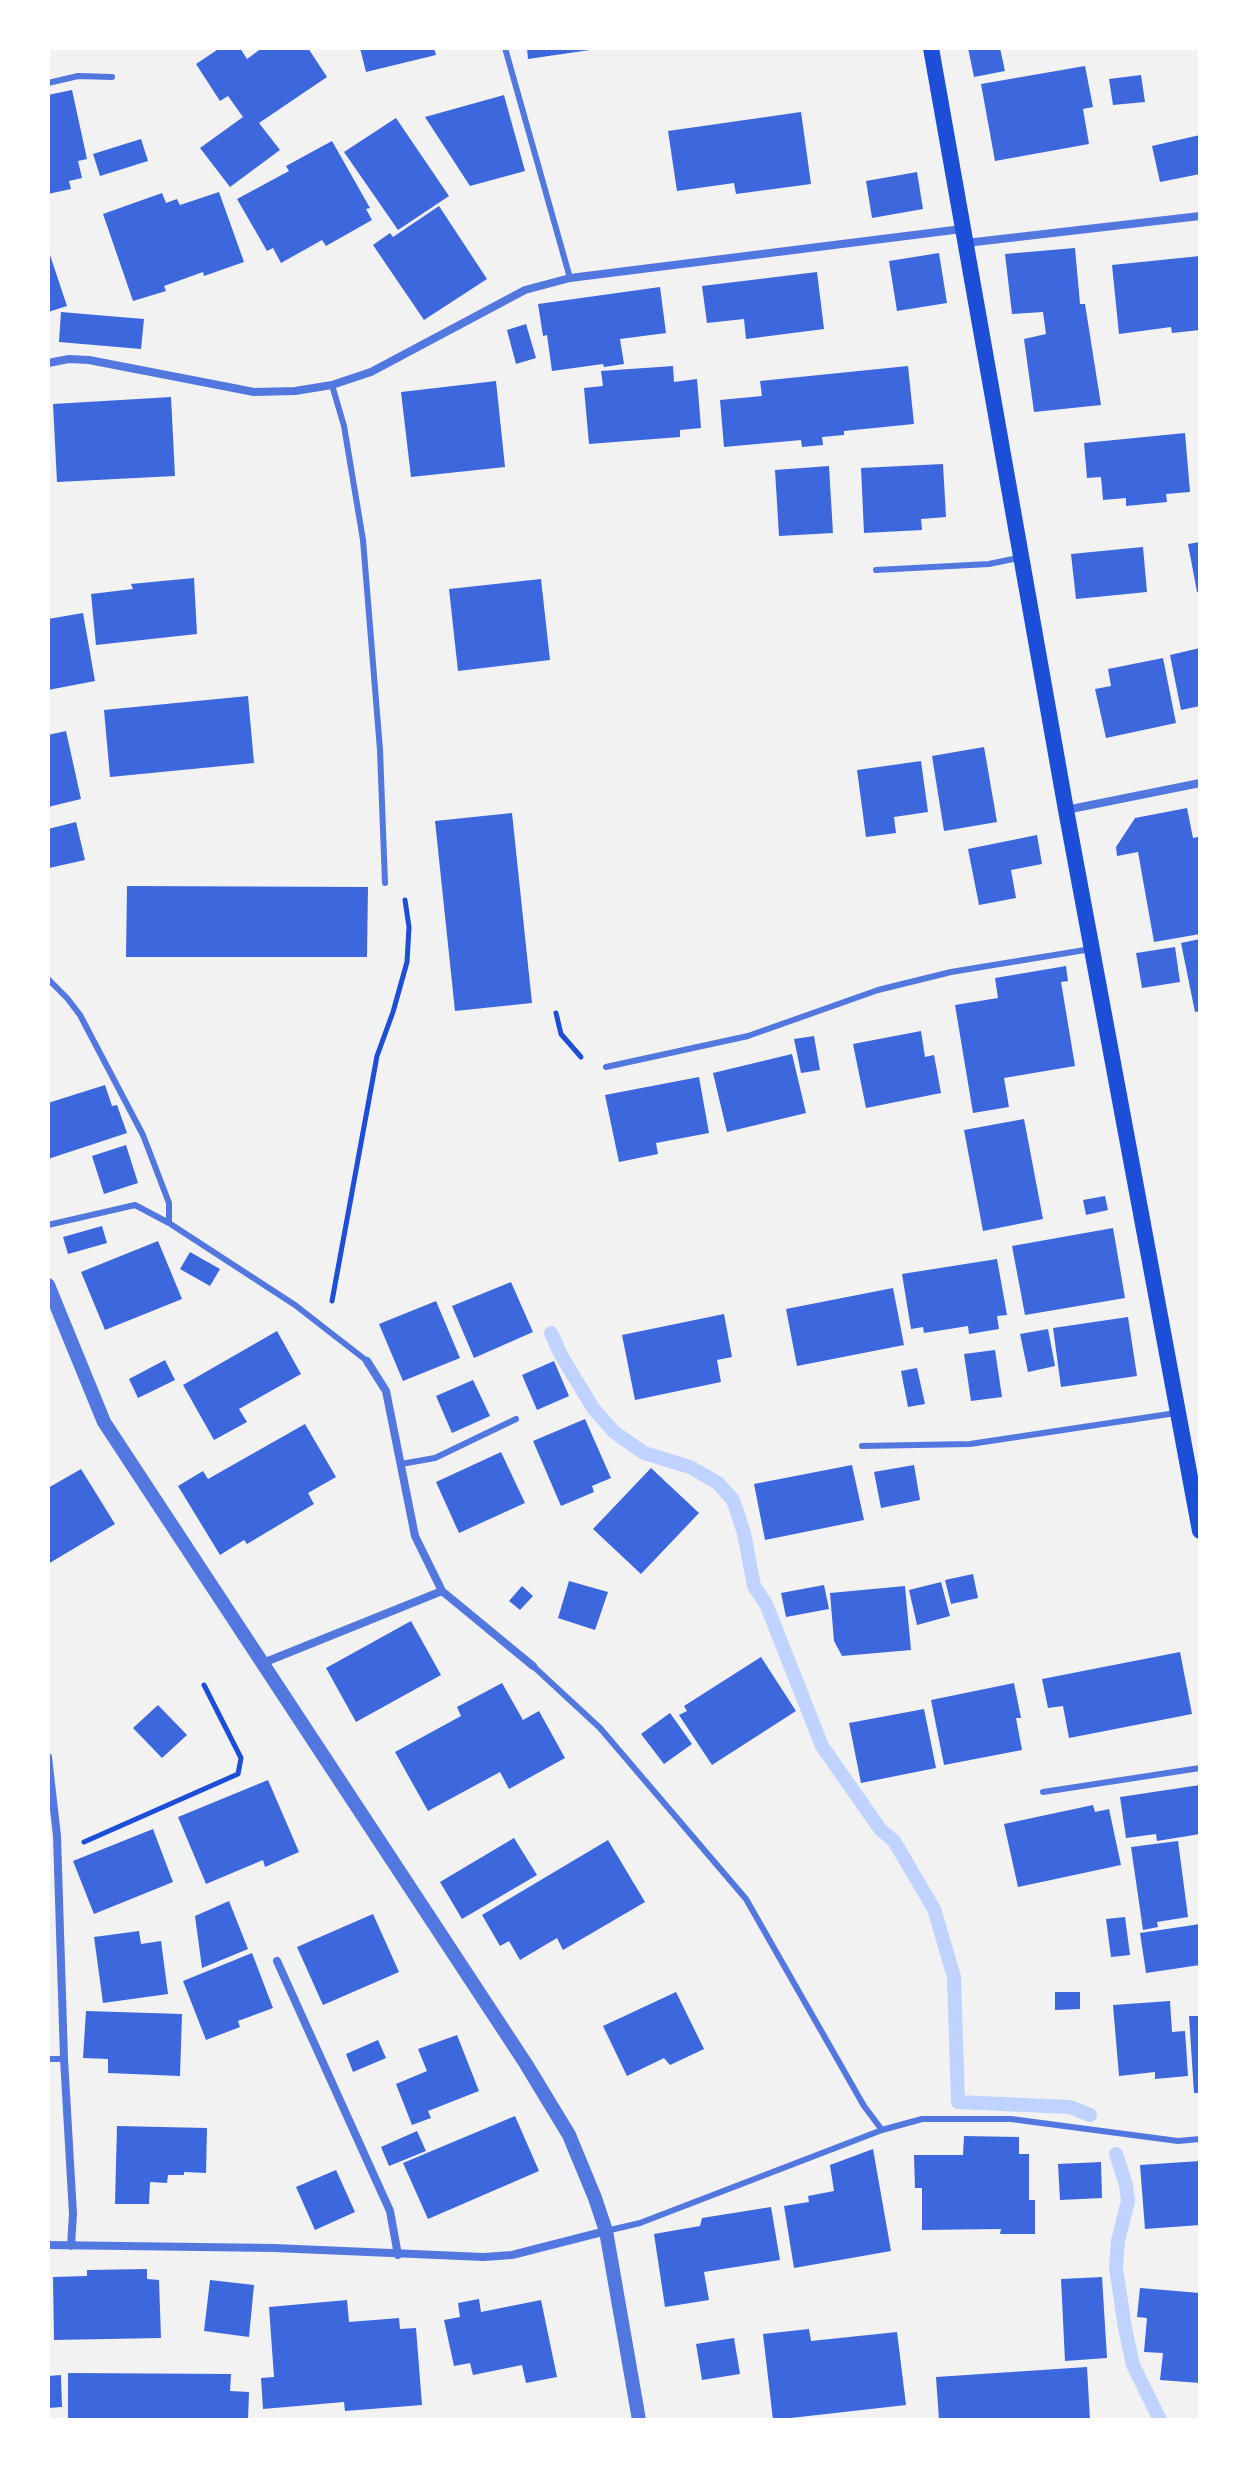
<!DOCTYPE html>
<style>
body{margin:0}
#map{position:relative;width:1248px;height:2468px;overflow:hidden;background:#f2f2f2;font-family:"Roboto Condensed",sans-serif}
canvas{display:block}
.frame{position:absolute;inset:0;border:50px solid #fff;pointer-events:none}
</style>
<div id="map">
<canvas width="1248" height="2468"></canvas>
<div class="frame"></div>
</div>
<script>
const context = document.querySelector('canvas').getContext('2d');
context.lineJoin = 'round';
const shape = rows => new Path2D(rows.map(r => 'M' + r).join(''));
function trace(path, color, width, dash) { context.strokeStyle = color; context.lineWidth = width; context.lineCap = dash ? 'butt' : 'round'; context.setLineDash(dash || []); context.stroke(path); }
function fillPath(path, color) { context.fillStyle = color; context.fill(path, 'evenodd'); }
trace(shape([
 [551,1333,561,1355,593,1408,614,1432,644,1453,690,1467,718,1483,733,1500,744,1533,754,1586,766,1604,822,1746,880,1829,894,1841,934,1909,954,1977,958,2102,1070,2107,1090,2115],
 [1116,2154,1126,2185,1128,2201,1118,2241,1116,2267,1125,2328,1133,2365,1160,2420]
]), '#bfd3fe', 14);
fillPath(shape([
 [220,48,240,48,247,59,262,48,308,48,327,77,259,123,280,150,230,187,200,148,243,117,228,96,220,101,196,64],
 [360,48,434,48,436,55,366,72],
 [527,48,590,48,590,50,528,59],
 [968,48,1000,48,1005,71,974,77],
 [1085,66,1093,107,1083,109,1089,144,995,161,981,84],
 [1141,75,1145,102,1113,105,1109,79],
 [72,90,87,159,78,161,82,178,69,181,71,189,48,194,48,95],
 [504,95,525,171,470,186,425,117],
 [801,112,811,184,736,194,734,183,677,191,668,131],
 [396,118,449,196,398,230,344,152],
 [1200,135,1200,174,1160,182,1152,146],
 [141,139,148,161,100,176,93,154],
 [332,141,370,208,366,209,372,220,326,246,322,240,281,263,273,248,267,251,237,199,289,171,286,166],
 [917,172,923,209,872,218,866,181],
 [219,192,244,262,204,276,203,272,164,286,166,291,133,301,103,214,162,193,166,203,177,199,180,205],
 [439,206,487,279,424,320,373,245,390,233,393,237],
 [1075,248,1080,304,1085,304,1101,405,1034,412,1024,339,1046,334,1043,312,1012,314,1005,254],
 [48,249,67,306,48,312],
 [939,253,947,303,897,311,889,261],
 [1200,256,1200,330,1172,333,1171,327,1119,334,1112,265],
 [817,272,824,329,746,339,744,319,707,323,702,286],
 [660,287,666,333,620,339,624,364,604,367,603,364,552,371,547,335,543,336,538,304],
 [61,312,144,319,141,349,59,342],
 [526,324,536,358,516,364,507,330],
 [673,366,674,382,697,379,701,428,680,430,680,437,589,444,584,388,603,386,601,371],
 [908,366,914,424,844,431,844,435,822,437,823,445,802,447,801,440,724,447,720,400,762,396,760,381],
 [496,381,505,467,411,477,401,392],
 [171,397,175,476,57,482,53,404],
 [1185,433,1190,492,1166,494,1167,502,1126,506,1126,498,1103,500,1101,477,1087,478,1084,443],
 [943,464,946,517,921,519,922,530,864,533,861,468],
 [829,466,833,533,779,536,775,470],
 [1200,542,1200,592,1197,592,1188,544],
 [1143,547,1147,592,1076,599,1071,554],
 [194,578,197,634,96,645,91,594,133,589,131,584],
 [541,579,550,660,458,671,449,589],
 [83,613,95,681,48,690,48,619],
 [1200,648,1200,706,1181,710,1170,655],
 [1163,658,1176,723,1106,738,1095,689,1111,686,1108,669],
 [248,696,254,763,110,777,104,710],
 [66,731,81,799,48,807,48,735],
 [984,747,997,822,944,831,932,756],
 [921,761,928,812,894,817,896,833,866,837,857,770],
 [1187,808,1193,838,1198,837,1200,845,1200,934,1154,942,1138,852,1117,856,1116,847,1135,818],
 [512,813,532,1003,455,1011,435,821],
 [76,822,85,860,49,868,48,829],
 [1037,835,1042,864,1011,870,1016,898,979,905,968,849],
 [127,886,368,887,367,957,126,957],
 [1200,939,1200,1011,1195,1012,1181,943],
 [1175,947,1180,982,1142,988,1136,953],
 [1066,966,1068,981,1061,982,1075,1066,1004,1078,1009,1107,973,1113,955,1005,998,998,995,978],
 [921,1031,925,1057,934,1055,941,1093,866,1108,853,1044],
 [814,1036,820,1070,801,1073,794,1039],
 [792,1054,806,1113,727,1132,713,1073],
 [699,1077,709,1133,656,1143,658,1154,619,1162,605,1095],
 [105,1085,112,1106,117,1105,127,1133,48,1159,48,1103],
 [1024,1119,1043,1219,983,1231,964,1130],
 [126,1145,138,1183,104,1194,92,1156],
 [1105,1196,1108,1210,1086,1215,1083,1200],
 [102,1226,107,1243,68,1254,63,1237],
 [1113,1228,1125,1298,1025,1315,1012,1246],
 [158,1241,182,1299,105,1330,81,1272],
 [190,1252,220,1269,210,1286,180,1269],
 [997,1259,1007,1315,997,1316,999,1329,969,1334,968,1326,924,1333,923,1327,911,1329,902,1274],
 [511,1282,533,1332,474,1358,452,1306],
 [893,1288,904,1345,797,1366,786,1309],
 [436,1301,460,1358,403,1381,379,1324],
 [724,1314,732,1357,717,1360,721,1382,635,1400,622,1335],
 [1128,1317,1137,1376,1061,1387,1053,1328],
 [1048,1329,1055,1366,1028,1372,1020,1334],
 [277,1331,301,1374,239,1409,247,1422,214,1440,183,1385],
 [995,1350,1002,1397,971,1401,964,1354],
 [165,1360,175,1380,138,1398,129,1379],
 [554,1361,569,1396,537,1410,522,1375],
 [917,1368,925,1404,908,1407,901,1371],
 [473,1380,490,1416,452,1433,436,1396],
 [585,1419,611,1478,592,1486,594,1492,561,1506,533,1441],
 [305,1424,336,1477,308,1493,314,1504,247,1544,244,1540,220,1555,178,1486,203,1471,208,1479],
 [501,1452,525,1503,459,1533,436,1482],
 [852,1465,864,1520,765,1540,754,1484],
 [914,1465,920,1500,881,1508,874,1472],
 [651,1468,699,1513,641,1574,593,1529],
 [81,1469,115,1524,48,1564,48,1488],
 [973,1574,978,1598,951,1604,945,1580],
 [569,1581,608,1592,595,1630,558,1618],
 [941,1582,950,1616,917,1625,909,1590],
 [824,1585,829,1609,786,1617,781,1593],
 [522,1586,533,1596,520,1610,509,1601],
 [905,1586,911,1650,842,1656,834,1641,830,1593],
 [411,1621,441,1675,356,1722,326,1668],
 [1180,1652,1192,1714,1069,1738,1063,1706,1048,1708,1042,1679],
 [761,1657,796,1711,712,1765,679,1715,687,1711,684,1706],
 [502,1683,523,1720,539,1711,565,1758,509,1789,500,1772,428,1811,395,1752,461,1716,457,1707],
 [1014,1683,1021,1718,1016,1718,1022,1750,944,1765,931,1700],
 [158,1705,187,1735,162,1758,133,1728],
 [924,1709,936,1768,861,1783,849,1723],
 [670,1713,692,1744,664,1764,641,1734],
 [268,1780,299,1852,265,1867,263,1860,206,1884,178,1817],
 [1200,1785,1200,1834,1157,1841,1156,1834,1126,1838,1120,1797],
 [1093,1805,1095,1812,1109,1809,1121,1865,1018,1887,1004,1824],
 [153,1829,173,1882,94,1914,73,1861],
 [514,1838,537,1875,462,1919,440,1882],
 [608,1840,645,1902,563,1950,557,1938,520,1960,509,1941,500,1946,482,1915],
 [1178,1841,1188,1917,1157,1922,1158,1927,1143,1930,1131,1847],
 [229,1901,248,1949,202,1968,195,1916],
 [373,1914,399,1972,323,2005,297,1947],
 [1125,1917,1130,1955,1111,1957,1106,1919],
 [1200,1924,1200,1965,1146,1973,1140,1933],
 [139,1931,141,1944,161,1941,168,1994,103,2003,94,1937],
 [252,1953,273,2008,238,2021,240,2027,206,2040,183,1981],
 [676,1992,704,2049,670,2065,664,2058,627,2076,603,2026],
 [1055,1992,1080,1992,1080,2009,1055,2010],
 [1170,2001,1172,2032,1185,2031,1188,2076,1155,2079,1155,2072,1119,2076,1113,2005],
 [86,2011,182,2014,180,2076,108,2073,108,2059,83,2058],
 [1189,2016,1200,2016,1200,2093,1194,2093],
 [457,2035,479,2091,428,2111,431,2118,412,2125,396,2084,427,2071,418,2049],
 [378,2040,386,2058,353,2072,346,2054],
 [515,2116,539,2171,428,2219,403,2163],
 [117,2126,207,2128,206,2173,184,2172,184,2175,168,2175,167,2183,150,2182,149,2204,115,2204],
 [417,2131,426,2151,389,2166,381,2147],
 [964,2136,1019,2137,1019,2154,1029,2154,1029,2200,1035,2200,1035,2234,1000,2234,1001,2229,922,2230,922,2188,915,2188,914,2155,963,2155],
 [873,2149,891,2251,794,2268,784,2206,809,2202,808,2196,834,2191,830,2165],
 [1200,2161,1200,2225,1145,2229,1140,2165],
 [1101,2162,1102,2198,1060,2200,1058,2164],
 [336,2170,355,2212,315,2230,296,2187],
 [771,2207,780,2260,704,2272,709,2300,665,2307,654,2234,700,2226,702,2218],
 [147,2269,147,2279,159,2280,161,2338,54,2340,53,2277,87,2276,87,2270],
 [1102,2277,1107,2358,1065,2361,1061,2279],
 [210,2280,254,2285,249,2337,204,2331],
 [1140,2288,1200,2293,1200,2383,1160,2380,1163,2353,1144,2352,1147,2318,1137,2317],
 [479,2299,481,2312,541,2300,557,2377,526,2383,522,2365,473,2375,470,2363,454,2366,444,2320,460,2317,458,2303],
 [347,2300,349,2322,399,2318,400,2329,416,2328,422,2405,345,2411,344,2402,263,2409,261,2378,274,2377,269,2307],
 [809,2329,811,2341,897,2332,906,2405,773,2420,763,2334],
 [734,2338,740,2374,702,2380,696,2344],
 [1087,2367,1090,2420,939,2420,936,2377],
 [68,2373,231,2374,230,2391,249,2392,248,2420,68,2420],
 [61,2375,62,2407,48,2408,48,2376]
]), '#3d67dc');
trace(shape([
 [556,1013,561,1034,581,1057],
 [332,1301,377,1056,393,1012,407,962,409,927,405,900],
 [84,1842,238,1774,241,1758,204,1685]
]), '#1d4ed8', 5);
trace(shape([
 [505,48,570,278],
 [48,83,78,76,112,77],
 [332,385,344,426,363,540,380,750,385,883],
 [876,570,989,564,1018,558],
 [48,979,67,998,80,1015,143,1135,169,1203,169,1223],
 [606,1067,748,1036,878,990,951,972,1091,949],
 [48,1225,135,1205,169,1223,295,1305,367,1361],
 [862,1446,970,1444,1176,1413],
 [401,1464,435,1458,516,1419],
 [533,1666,600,1728,746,1899,864,2106,882,2130],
 [1043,1792,1200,1768],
 [48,2059,64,2059],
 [606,2231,640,2223,882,2130,922,2119,1011,2119,1178,2141,1200,2139]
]), '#5277de', 6);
trace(shape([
 [966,243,1200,216],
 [48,363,69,359,89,360,254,392,295,391,332,385,371,372,525,290,570,278,962,229],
 [1066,810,1200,783],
 [367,1361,386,1391,415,1536,442,1591,533,1666],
 [263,1663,442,1591],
 [48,1757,57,1836,64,2059,73,2214,71,2246],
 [277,1961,390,2211,398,2255],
 [48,2245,274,2248,484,2257,512,2255,606,2231]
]), '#5277de', 8);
trace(shape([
 [48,1285,104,1422,526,2064,569,2135,595,2198,606,2231,639,2420]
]), '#5277de', 14);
trace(shape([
 [931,48,1066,810,1200,1531]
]), '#1d4ed8', 16);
</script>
